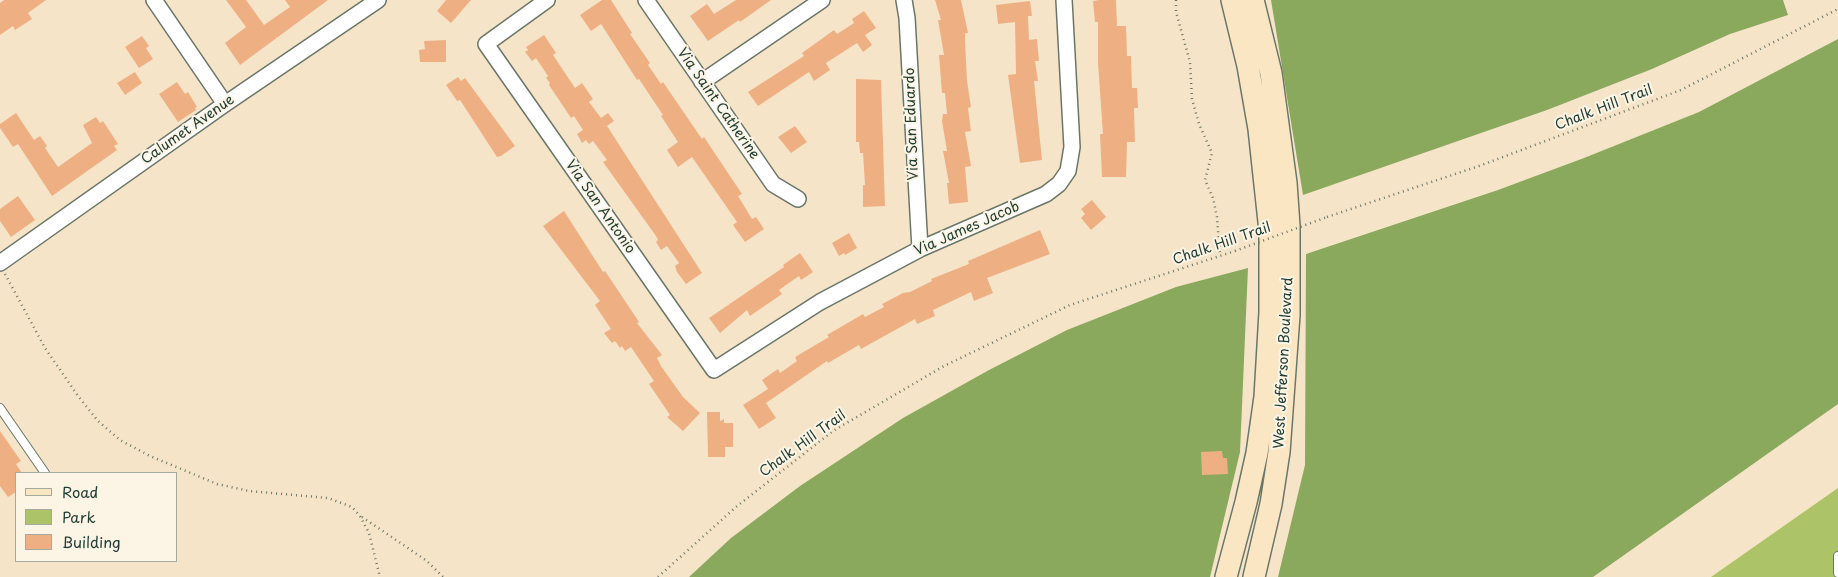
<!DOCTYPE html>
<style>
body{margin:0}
#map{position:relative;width:1838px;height:577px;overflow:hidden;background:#f6e4c9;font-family:"Playpen Sans",sans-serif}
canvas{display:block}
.legend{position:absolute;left:15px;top:472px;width:162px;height:90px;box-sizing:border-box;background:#fcf5e5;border:1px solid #a4ab9e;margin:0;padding:6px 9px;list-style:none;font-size:15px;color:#1f3d34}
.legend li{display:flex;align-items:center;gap:10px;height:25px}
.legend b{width:25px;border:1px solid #a4ab9e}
</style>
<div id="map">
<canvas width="1838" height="577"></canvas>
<ul class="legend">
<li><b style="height:6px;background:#fbe6c4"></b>Road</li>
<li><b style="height:14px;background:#adc368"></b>Park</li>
<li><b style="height:14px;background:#eeb083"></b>Building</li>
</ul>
</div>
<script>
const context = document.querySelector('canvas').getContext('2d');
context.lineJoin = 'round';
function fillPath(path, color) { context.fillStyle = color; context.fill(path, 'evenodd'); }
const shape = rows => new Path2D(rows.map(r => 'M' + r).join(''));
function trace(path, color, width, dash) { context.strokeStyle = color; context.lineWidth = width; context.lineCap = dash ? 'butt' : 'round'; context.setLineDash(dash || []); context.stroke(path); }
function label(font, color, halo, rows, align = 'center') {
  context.font = font + ' "Playpen Sans",sans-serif'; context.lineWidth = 4; context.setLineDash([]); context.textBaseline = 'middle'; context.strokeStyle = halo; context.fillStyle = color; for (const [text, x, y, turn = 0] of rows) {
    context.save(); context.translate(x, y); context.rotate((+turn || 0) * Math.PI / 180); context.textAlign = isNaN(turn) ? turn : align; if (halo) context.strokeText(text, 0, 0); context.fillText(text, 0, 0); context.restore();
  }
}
fillPath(shape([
 [1838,488,1838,577,1711,577]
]), '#adc368');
fillPath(shape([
 [1271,0,1783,0,1788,15,1730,34,1652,69,1547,110,1303,195],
 [1838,39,1838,404,1593,577,1278,577,1305,465,1306,254,1498,190,1584,158,1699,112],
 [1248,268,1240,452,1210,577,689,577,731,538,800,486,903,418,989,370,1067,330,1176,287]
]), '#8aa95c');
fillPath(shape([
 [4,0,46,0,28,13,32,19,15,30,13,26,0,35,0,3],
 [226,0,246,0,264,25,290,7,285,0,328,0,240,65,225,43,246,27],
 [446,0,471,0,451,23,437,11],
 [602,0,611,0,632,33,630,34,650,63,648,65,661,84,663,82,702,139,704,137,742,194,738,196,752,219,756,217,764,229,745,242,733,225,737,222,692,157,678,167,667,150,678,142,661,116,663,115,639,79,637,80,601,24,591,31,580,15],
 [736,0,771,0,740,22,739,20,708,41,690,16,707,4,714,14],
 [935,0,961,0,968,33,965,33,965,41,967,81,971,107,968,108,971,131,965,132,971,166,965,167,968,202,949,204,947,183,949,183,943,151,947,151,942,121,943,114,947,114,945,93,942,93,939,55,944,55,938,20,941,20],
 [1099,0,1116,0,1117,26,1126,26,1127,56,1131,56,1132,88,1137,88,1138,108,1134,108,1135,142,1127,142,1126,177,1102,177,1100,134,1103,134,1098,63,1098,22,1095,22,1093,1],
 [1030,1,1032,16,1028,16,1029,40,1037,39,1039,61,1035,61,1038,81,1034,81,1042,160,1020,163,1008,75,1016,74,1015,22,998,24,996,5],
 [864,11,876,28,865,35,872,45,863,52,857,43,826,63,830,70,814,81,809,72,758,106,748,92,804,56,802,53,834,30,837,34,854,23,852,19],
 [544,35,556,53,553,55,575,88,582,83,593,99,589,102,601,118,608,113,614,121,607,126,702,273,686,284,677,272,675,266,679,263,667,246,661,250,656,242,658,240,656,236,603,162,607,160,593,141,589,144,586,140,582,143,577,134,583,130,574,116,571,118,549,85,550,83,546,78,548,76,536,58,532,61,525,52,528,50,526,47],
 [142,36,149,46,146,48,153,59,139,68,125,47],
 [446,40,446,62,420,62,419,50,425,49,424,41],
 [135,72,142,83,125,95,117,83],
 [458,77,461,81,465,78,515,146,501,156,497,157,460,100,457,101,446,85],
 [856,79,881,80,885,206,863,207,863,185,865,185,863,153,860,153,859,142,856,142],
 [177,82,185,94,188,92,197,107,195,108,196,110,178,122,159,94],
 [16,113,34,140,40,136,47,146,45,148,58,167,92,143,83,125,96,117,100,123,103,121,118,144,114,146,117,150,52,196,18,144,13,147,0,128,0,124],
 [795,126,807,142,791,153,778,137],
 [18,196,35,220,11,237,0,221,0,209],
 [1092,200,1106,217,1091,230,1081,218,1085,214,1081,209],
 [564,211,603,272,605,271,639,322,637,323,662,355,657,358,661,366,683,397,700,413,683,431,667,417,670,415,649,384,654,381,631,347,625,351,622,346,620,348,615,341,612,343,604,333,611,329,595,305,600,301,543,226],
 [1040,230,1050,254,987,278,993,293,974,301,971,292,933,310,935,316,917,324,915,319,861,349,859,345,828,363,827,361,766,403,776,418,759,429,743,405,768,389,762,380,778,369,780,373,797,361,795,357,829,337,827,335,863,314,865,317,884,307,882,304,903,293,910,292,932,281,931,279,969,264,968,261],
 [849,233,857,248,845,255,844,253,839,256,832,243],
 [800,253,813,272,801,280,799,276,779,290,782,294,750,316,747,310,720,333,709,318,784,267,783,265],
 [707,412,720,412,720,421,724,419,724,423,733,423,733,447,725,447,725,457,708,457],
 [0,431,21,461,16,464,22,473,16,473,16,492,8,497,0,486],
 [1222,451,1223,458,1227,458,1228,474,1202,475,1201,452]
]), '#eeb083');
const service = shape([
 [0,408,45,473],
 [1838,556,1838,573]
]);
const minor = shape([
 [154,0,225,104],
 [547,0,486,44,714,370,820,302,920,249,1046,194,1059,184,1068,171,1072,147,1064,0],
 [646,0,773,184,798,199],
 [904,0,907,18,920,249],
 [702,82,822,0],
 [0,263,225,104,378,0]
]);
const secondary = shape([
 [1253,0,1271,73,1286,183,1289,226,1289,315,1279,452,1271,504,1254,577],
 [1226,577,1246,502,1257,453,1265,397,1270,312,1270,231,1259,129,1248,66,1232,0]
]);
trace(service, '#6a7768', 10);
trace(minor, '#6a7768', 18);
trace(secondary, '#6a7768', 24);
trace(shape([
 [1176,0,1176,12,1190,62,1192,99,1199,124,1212,153,1205,180,1213,198,1217,217,1220,256],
 [1327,217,1479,166,1681,90,1838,9],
 [5,274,45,348,78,396,98,421,120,440,150,456,217,484,249,491,328,498,352,507,360,516,369,533,380,577],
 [362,517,427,561,443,577],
 [658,577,736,507,833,431,944,366,1070,305,1235,251]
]), '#6a7768', 2.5, [1, 4]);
trace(service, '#fff', 8);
trace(minor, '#fff', 15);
trace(secondary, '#fbe6c4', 21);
trace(shape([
 [1235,251,1327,217]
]), '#6a7768', 2.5, [1, 4]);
label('14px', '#1f3d34', '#fcf5e5', [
 ["Via Saint Catherine",718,104,55],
 ["Chalk Hill Trail",1604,108,-21],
 ["Via San Eduardo",912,124,-92],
 ["Calumet Avenue",188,130,-35],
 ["Via San Antonio",600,207,55],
 ["Via James Jacob",967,229,-24],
 ["Chalk Hill Trail",1222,244,-19],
 ["West Jefferson Boulevard",1284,363,-87],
 ["Chalk Hill Trail",803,444,-36]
]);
</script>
